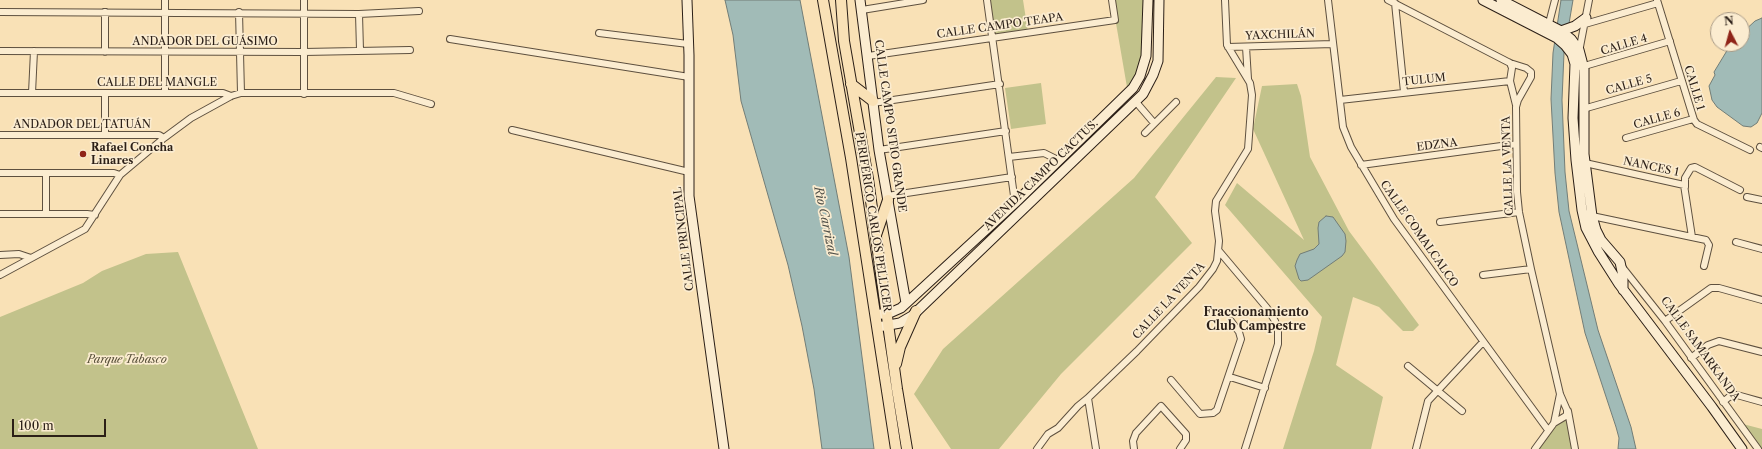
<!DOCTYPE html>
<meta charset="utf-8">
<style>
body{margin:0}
#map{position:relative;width:1762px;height:449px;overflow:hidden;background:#f9e1b6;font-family:"Libre Caslon Text",serif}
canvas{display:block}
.north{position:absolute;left:1710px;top:12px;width:40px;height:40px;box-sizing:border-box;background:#fbecd0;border:1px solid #a89a86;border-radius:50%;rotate:354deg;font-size:11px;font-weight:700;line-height:16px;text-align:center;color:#2b1f17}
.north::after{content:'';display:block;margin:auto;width:14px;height:18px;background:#8f2418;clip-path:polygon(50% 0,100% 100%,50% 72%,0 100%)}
.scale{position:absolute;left:12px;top:419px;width:94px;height:18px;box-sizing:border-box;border:2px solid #2b1f17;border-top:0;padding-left:5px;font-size:12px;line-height:14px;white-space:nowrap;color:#2b1f17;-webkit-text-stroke:3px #fbecd0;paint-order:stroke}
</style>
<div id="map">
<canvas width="1762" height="449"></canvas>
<div class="north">N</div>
<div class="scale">100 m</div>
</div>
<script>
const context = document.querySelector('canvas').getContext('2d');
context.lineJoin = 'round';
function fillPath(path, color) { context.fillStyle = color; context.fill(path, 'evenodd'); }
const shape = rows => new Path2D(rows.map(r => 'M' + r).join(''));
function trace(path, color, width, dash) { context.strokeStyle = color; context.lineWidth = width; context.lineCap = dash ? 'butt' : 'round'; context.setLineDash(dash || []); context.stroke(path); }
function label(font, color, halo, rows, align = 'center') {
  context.font = font + ' "Libre Caslon Text",serif'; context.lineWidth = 3.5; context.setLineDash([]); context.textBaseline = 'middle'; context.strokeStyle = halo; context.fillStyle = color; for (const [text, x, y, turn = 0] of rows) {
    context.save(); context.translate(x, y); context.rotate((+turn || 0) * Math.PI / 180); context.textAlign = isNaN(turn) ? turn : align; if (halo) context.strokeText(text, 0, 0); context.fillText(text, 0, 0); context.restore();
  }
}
fillPath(shape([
 [987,0,1023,0,1028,32,993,37],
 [1112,0,1148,0,1147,47,1128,93],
 [1216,77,1236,78,1155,197,1192,243,1061,374,999,449,951,449,914,394,943,349,1134,178],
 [1041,83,1046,124,1011,129,1005,88],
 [1297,84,1301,96,1310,157,1349,231,1419,325,1413,331,1403,331,1379,307,1353,297,1336,365,1383,397,1371,449,1283,449,1314,351,1322,317,1225,205,1237,183,1304,240,1253,129,1262,86],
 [178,252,258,449,0,449,0,317,83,283,102,271,146,254],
 [1569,418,1575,449,1535,449,1557,421],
 [1739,423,1762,429,1762,449,1758,449]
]), '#c2c28b');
const water = shape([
 [725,0,800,0,849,257,874,449,822,449,814,389,802,326,788,265,741,101,733,35,725,0],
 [1561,0,1573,0,1564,53,1562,100,1565,172,1569,211,1598,330,1631,427,1636,449,1618,449,1619,438,1616,427,1585,333,1559,212,1555,173,1551,99,1553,53,1561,0],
 [1762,18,1762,113,1757,123,1751,127,1743,126,1717,107,1712,100,1709,86,1715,75,1714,72,1731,44,1742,44,1742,33,1755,21,1762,18],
 [1326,216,1333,217,1345,234,1346,241,1345,252,1342,256,1308,280,1301,281,1299,279,1295,266,1297,260,1300,254,1314,249,1319,244,1318,228,1319,222,1326,216]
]);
fillPath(water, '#a1bbb7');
trace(water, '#727d77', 1);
const street = shape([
 [165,0,165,92],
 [304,0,304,94],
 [987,0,1015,203],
 [1328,0,1343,127,1351,147,1394,219,1548,430],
 [1388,0,1510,63,1526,68,1531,72,1531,77,1518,100,1516,107,1517,192,1519,212,1531,269,1560,394,1567,410,1567,415,1564,417,1554,423],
 [1657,0,1694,120,1697,124,1750,150],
 [1395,3,1404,92],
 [862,10,923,0],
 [0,12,359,14,419,11],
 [239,12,241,93],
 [359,14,360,50],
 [1585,24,1658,3],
 [1548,27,1555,0],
 [599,33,688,44],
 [450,39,689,77],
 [1228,47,1333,44],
 [1246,47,1248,79],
 [0,51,304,52,410,50],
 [105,52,105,12],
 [1579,52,1589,0],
 [868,56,1115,20,1112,0],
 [1510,63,1512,68,1510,81,1516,105],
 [1581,67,1670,41],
 [0,93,223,93,231,96],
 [32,93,34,51],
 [105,93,105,134],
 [1340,100,1510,81],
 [1136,102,1154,123],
 [873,103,1000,84],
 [1583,109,1681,81],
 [512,130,689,172],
 [1145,133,1176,102],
 [0,135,159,135,164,138],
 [1626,138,1693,119],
 [1760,147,1762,148],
 [879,150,1006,131],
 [1009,157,1044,153,1058,160],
 [1585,163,1684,185,1692,237],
 [1361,165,1516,144],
 [0,173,114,173,120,175],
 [46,173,46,214],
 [1685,187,1685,178,1691,168,1695,167,1740,190],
 [887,196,1012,177],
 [1747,197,1762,200],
 [0,214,87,214,95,215],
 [1592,216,1706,240,1709,245,1704,266],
 [1440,222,1519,212],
 [1736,242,1762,249],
 [1219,251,1267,308,1275,321,1278,330,1278,344,1245,449],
 [0,255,19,254,31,258],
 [1623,268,1665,321,1758,449],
 [0,275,85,229,120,175,164,138,191,118,231,96,241,93,394,93,431,104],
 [1483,275,1531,269],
 [1665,321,1711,288,1719,288,1762,300],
 [1691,358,1708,345,1719,341,1762,352],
 [1408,366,1462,411],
 [1230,377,1265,388],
 [1171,380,1200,414,1213,413,1217,410,1241,339,1239,332,1231,321],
 [1723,402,1729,397,1737,395,1762,402],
 [1568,411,1575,449],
 [1037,449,1048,434,1058,428,1078,406,1089,397],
 [1096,449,1088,398,1137,351,1199,287,1213,269,1217,261,1219,241,1215,211,1216,201,1248,149,1252,95,1250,83,1227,45,1225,0],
 [1134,449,1133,441,1136,433,1161,406,1186,434,1186,440,1180,449],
 [1416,449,1428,401,1483,342],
 [1535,449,1554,423,1560,394]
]);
const secondary = shape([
 [687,0,689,55,689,196,724,449],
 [860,0,879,150,906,303],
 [1483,0,1557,38,1565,45,1572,54,1575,64,1573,118,1576,160,1582,210,1586,228,1598,251,1619,284,1712,407,1742,449],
 [1501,0,1561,31,1571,39,1579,50,1584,69,1584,154,1592,216,1596,230,1601,240,1620,262,1623,276,1623,290],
 [1561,31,1575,26,1586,18],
 [876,315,892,312,901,308,1015,203,1133,88,1140,76,1146,56,1148,0],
 [878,327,900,323,912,316,1143,94,1153,75,1158,61,1159,0]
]);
const primary = shape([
 [823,0,851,158,896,449],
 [841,0,844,41,868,179,897,389,907,449],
 [851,84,873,101],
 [876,235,888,200],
 [896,364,900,347,916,311]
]);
trace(street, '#5e503f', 8);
trace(secondary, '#2b1f17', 11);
trace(primary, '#2b1f17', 12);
trace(street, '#fbecd0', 6);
trace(secondary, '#fbecd0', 9);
trace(primary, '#f9e1b6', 10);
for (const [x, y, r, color] of [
 [83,154,4,"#8f2418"]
]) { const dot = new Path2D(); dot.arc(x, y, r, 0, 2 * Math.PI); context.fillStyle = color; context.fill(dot); trace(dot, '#fbecd0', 1.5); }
label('11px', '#2b1f17', '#fbecd0', [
 ["CALLE CAMPO TEAPA",1000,26,-8],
 ["YAXCHILÁN",1280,35,-2],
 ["ANDADOR DEL GUÁSIMO",205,42],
 ["CALLE 4",1624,45,-17],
 ["TULUM",1424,80,-6],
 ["CALLE DEL MANGLE",157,83],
 ["CALLE 5",1629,85,-16],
 ["CALLE 1",1694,88,73],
 ["CALLE 6",1657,119,-16],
 ["ANDADOR DEL TATUÁN",82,125],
 ["CALLE CAMPO SITIO GRANDE",890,126,82],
 ["EDZNA",1437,145,-7],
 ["CALLE LA VENTA",1508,166,-92],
 ["NANCES 1",1651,167,12],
 ["AVENIDA CAMPO CACTUS.",1041,175,-44],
 ["PERIFÉRICO CARLOS PELLICER",873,222,81],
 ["CALLE COMALCALCO",1419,234,55],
 ["CALLE PRINCIPAL",684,239,-97],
 ["CALLE LA VENTA",1169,301,-47],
 ["CALLE SAMARKANDA",1700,349,54]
]);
label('bold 11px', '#2b1f17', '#fbecd0', [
 ["Rafael Concha",91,148],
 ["Linares",91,161]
], 'left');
label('italic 11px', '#58503a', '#fbecd0', [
 ["Parque Tabasco",127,360]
]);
label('italic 12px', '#4e4e47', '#fbecd0', [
 ["Rio Carrizal",825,221,78]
]);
label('bold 12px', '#2b1f17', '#fbecd0', [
 ["Fraccionamiento",1256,313],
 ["Club Campestre",1256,327]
]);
</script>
